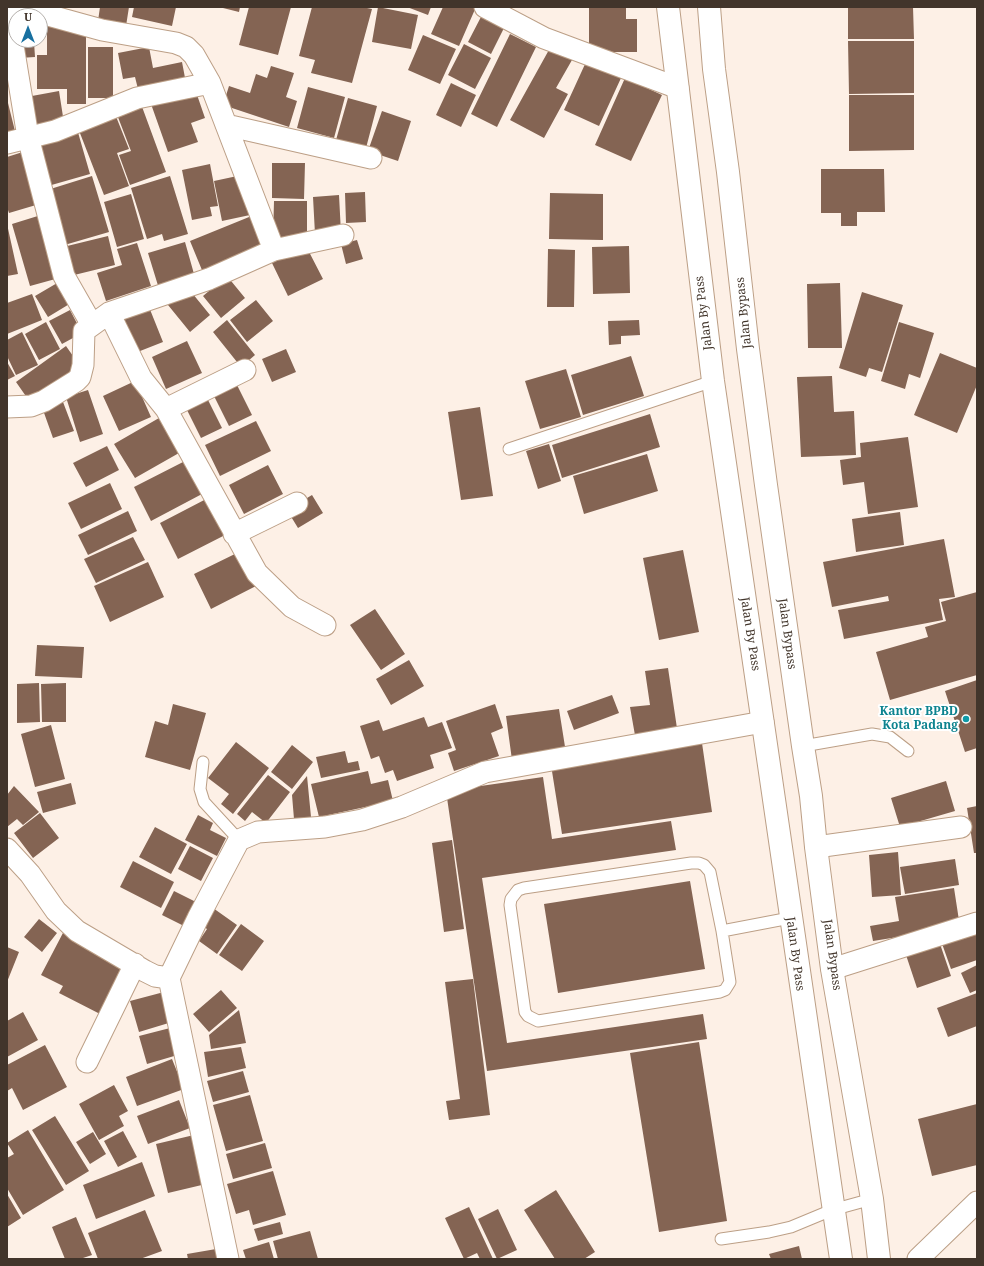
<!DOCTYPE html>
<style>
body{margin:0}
#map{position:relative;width:984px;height:1266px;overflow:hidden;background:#fdf0e6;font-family:"Noto Serif",serif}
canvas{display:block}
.frame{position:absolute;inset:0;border:8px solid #42352b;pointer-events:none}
.north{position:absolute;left:8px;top:8px;width:40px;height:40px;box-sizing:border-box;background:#fff;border:1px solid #b3aeaa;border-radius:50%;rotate:0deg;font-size:11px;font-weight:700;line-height:16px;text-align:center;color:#42352b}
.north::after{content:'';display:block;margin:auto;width:14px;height:18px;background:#1870a0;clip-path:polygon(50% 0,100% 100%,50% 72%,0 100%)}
</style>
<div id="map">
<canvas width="984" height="1266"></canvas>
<div class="frame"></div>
<div class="north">U</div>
</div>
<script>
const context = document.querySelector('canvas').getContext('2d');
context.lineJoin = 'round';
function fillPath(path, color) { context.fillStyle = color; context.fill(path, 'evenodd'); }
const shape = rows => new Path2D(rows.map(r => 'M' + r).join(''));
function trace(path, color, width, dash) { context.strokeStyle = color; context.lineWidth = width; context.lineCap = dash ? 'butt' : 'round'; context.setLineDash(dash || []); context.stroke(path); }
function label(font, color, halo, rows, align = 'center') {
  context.font = font + ' "Noto Serif",serif'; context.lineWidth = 4; context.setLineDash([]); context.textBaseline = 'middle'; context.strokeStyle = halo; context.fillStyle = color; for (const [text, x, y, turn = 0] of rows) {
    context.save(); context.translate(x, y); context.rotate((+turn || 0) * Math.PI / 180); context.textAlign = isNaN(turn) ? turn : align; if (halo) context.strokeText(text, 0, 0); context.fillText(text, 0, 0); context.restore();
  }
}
fillPath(shape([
 [100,7,129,7,126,26,98,21],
 [134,7,176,7,172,26,132,17],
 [219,7,240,7,239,12],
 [249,7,291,7,278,55,239,45],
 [312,7,362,7,372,9,352,83,311,73,315,60,299,56],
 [378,7,418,15,411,49,372,42],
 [407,7,431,7,428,15],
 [443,7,476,7,459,46,431,34],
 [589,7,626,7,626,19,637,19,637,52,589,52],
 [848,7,913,7,914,39,848,39],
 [483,13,506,24,491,54,468,42],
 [47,26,86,26,86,104,67,104,67,89,37,89,37,55,47,55],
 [510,34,536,47,497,127,471,114],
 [423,35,456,49,440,84,408,70],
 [18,40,41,40,41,42,34,42,35,57,19,58],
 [848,41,914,41,914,93,849,94],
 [464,44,491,58,475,89,448,75],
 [88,47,113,47,113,98,88,98],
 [149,47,153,68,182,62,186,83,139,93,135,77,123,79,118,53],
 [550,48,572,60,556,88,568,94,544,138,510,120],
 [586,62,621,78,599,126,564,110],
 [271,66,294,73,286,97,297,101,289,127,223,105,229,86,250,93,256,74,267,78],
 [625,78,662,95,631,161,595,145],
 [451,83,476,95,461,127,436,115],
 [308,87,345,97,334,138,297,128],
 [195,89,205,118,191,123,198,142,168,152,151,104],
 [59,91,64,123,28,130,21,98],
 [849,95,914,95,914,150,849,151],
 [348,98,377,106,366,148,336,140],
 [7,99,16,135,7,137],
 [141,104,166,172,130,185,119,155,131,151,116,112],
 [382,111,411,121,398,161,368,151],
 [115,114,129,149,117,153,129,186,104,195,78,128],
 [77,129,90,174,48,186,35,142],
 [26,151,36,180,29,182,36,205,9,213,7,207,7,157],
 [272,163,305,163,304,199,272,198],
 [210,164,218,206,210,207,212,216,192,220,182,170],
 [821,169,884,169,885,212,857,212,857,226,841,226,841,213,821,213],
 [242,175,250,215,222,221,214,181],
 [92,176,109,232,61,246,44,191],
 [170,176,188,234,164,241,162,234,147,239,131,188],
 [365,192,366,222,346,223,345,193],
 [550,193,603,194,603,240,549,239],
 [131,194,144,239,117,247,104,202],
 [339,195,341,233,315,234,313,197],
 [274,201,307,201,307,240,273,239],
 [41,215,59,278,30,286,12,224],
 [254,215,268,249,204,275,190,241],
 [7,224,18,274,7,276],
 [108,236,115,265,66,277,59,248],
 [357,240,363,259,346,264,341,244],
 [185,242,196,281,160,292,148,253],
 [137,243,151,286,106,301,97,273,122,265,117,249],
 [306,246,323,279,288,296,272,263],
 [629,246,630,293,593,294,592,247],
 [548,249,575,250,574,307,547,307],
 [227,276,245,298,221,318,203,296],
 [64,279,76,300,48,317,35,296],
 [840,283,842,348,808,348,807,284],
 [188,288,210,315,190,332,168,305],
 [862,292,903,305,882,372,869,368,866,377,839,368],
 [32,294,42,320,7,334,7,303],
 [256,300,273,321,247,342,230,320],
 [149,307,163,342,135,353,121,317],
 [70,310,82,333,62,344,49,321],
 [227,320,255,355,241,367,213,332],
 [639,320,640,335,621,336,621,344,609,345,608,321],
 [46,322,60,349,39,360,25,334],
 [899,322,934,333,920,378,909,374,905,389,881,381],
 [22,332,38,365,16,375,7,356,7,340],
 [187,341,202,373,166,389,152,357],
 [66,346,80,366,30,402,16,382],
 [286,349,296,372,272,382,262,359],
 [940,353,977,368,977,385,957,433,914,415],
 [631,356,644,396,583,415,571,375],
 [7,362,15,376,7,380],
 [566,369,581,417,540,429,525,381],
 [832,376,834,412,854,411,856,455,801,457,797,377],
 [135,381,151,417,119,431,103,396],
 [237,385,252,415,229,426,214,396],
 [88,390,103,434,80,442,66,397],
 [207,398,222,428,201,438,186,408],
 [63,402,74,431,53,438,43,410],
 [480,407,493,496,461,500,448,412],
 [650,414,660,447,562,478,552,445],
 [159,418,179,453,135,478,114,444],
 [256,421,271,451,220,476,205,445],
 [908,437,918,507,868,514,864,482,843,485,840,460,861,457,860,443],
 [549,444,561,481,538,489,526,451],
 [107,446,119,470,86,487,73,463],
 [647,454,658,491,584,514,573,476],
 [185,461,202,494,151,521,134,487],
 [268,465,283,494,244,514,229,485],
 [110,483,122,509,81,529,68,503],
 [312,495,323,513,298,528,287,510],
 [210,497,229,533,178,559,160,523],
 [128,511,137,531,88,555,78,535],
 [900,512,904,545,856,552,852,519],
 [133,537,145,560,96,583,84,559],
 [944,539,955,597,939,599,943,620,844,639,838,610,889,601,888,596,832,607,823,562],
 [683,550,699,632,659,640,643,558],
 [239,552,256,586,211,609,194,574],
 [148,562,164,597,110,622,94,586],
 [977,592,977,675,890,700,876,652,928,637,925,627,946,621,941,602],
 [375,609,405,654,381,670,350,625],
 [37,645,84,647,82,678,35,676],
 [409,660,424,686,391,705,376,679],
 [668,668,678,735,636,741,630,707,650,705,645,671],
 [977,680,977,748,965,752,945,691],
 [39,683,40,722,17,723,17,684],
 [66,683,66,722,42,722,41,684],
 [612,695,619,713,574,730,567,711],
 [173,704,206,713,190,770,145,757,155,721,168,725],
 [495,704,503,728,491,733,499,756,454,771,448,753,456,750,446,721],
 [559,709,566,753,512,760,506,716],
 [424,717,428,727,442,722,452,748,430,755,434,768,397,781,393,770,385,773,379,756,371,759,360,726,379,720,383,731],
 [51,725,65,779,35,787,21,734],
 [236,742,269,768,233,814,221,804,229,794,208,778],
 [702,743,712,812,562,834,551,765],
 [292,745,313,762,292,789,271,772],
 [345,751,348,763,358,761,360,770,321,778,316,757],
 [368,771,371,784,388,780,393,801,319,817,311,784],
 [268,775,290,792,266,823,252,812,245,821,237,814],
 [307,776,311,817,294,819,292,795],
 [543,777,552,839,671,821,676,850,482,878,507,1043,703,1014,707,1039,487,1071,446,791],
 [946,781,955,811,900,827,891,798],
 [71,783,76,804,43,813,37,792],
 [14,786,39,812,23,825,17,819,7,827,7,795],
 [977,806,977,853,974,853,967,808],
 [40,813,59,838,33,858,14,833],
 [198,815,213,823,210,830,226,838,217,856,185,840],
 [155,827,187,844,171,874,139,857],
 [452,840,464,929,444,932,432,843],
 [190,846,213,858,201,881,178,869],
 [898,852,901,895,872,897,869,855],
 [955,859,959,885,905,894,900,867],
 [133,861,174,882,161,908,120,887],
 [690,881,705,969,558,993,544,904],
 [954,888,960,927,873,941,870,926,899,921,895,897],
 [174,891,200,904,188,928,162,915],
 [213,908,237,925,217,954,199,941,207,929,201,925],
 [39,919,57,933,42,952,24,937],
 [241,924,264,941,242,971,219,955],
 [64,931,128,965,102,1015,59,993,63,986,41,975],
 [977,933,977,960,951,969,940,938],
 [939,941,951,976,917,988,905,952],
 [7,947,19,952,7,982],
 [977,965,977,990,970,993,961,973],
 [473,979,490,1115,449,1120,446,1101,460,1099,445,982],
 [221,990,237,1008,209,1032,193,1014],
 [164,992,172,1022,139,1032,130,1001],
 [977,993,977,1026,948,1037,937,1008],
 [239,1010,246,1043,211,1049,209,1035],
 [23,1012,38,1040,7,1057,7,1021],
 [174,1027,181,1054,147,1064,139,1036],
 [699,1042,727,1221,659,1232,630,1053],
 [45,1045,67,1087,23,1110,12,1088,7,1091,7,1065],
 [241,1047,246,1068,208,1077,204,1052],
 [172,1059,184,1089,137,1106,126,1077],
 [243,1071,249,1092,213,1102,207,1081],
 [114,1085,128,1111,119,1116,124,1126,99,1140,79,1104],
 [250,1095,263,1141,226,1151,213,1105],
 [179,1100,190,1128,148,1144,137,1116],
 [977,1104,977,1165,932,1176,918,1119],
 [55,1116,89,1171,66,1185,32,1130],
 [28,1130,64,1190,23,1215,7,1188,7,1158,14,1154,7,1143],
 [123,1131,137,1157,118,1167,104,1141],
 [93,1132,106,1154,90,1164,76,1142],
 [194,1135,206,1184,168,1193,156,1144],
 [265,1143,272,1168,233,1179,226,1154],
 [142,1162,155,1196,96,1219,83,1185],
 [273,1171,286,1215,253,1225,249,1210,236,1214,227,1184],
 [556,1190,595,1252,584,1259,555,1259,524,1210],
 [7,1194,21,1218,7,1227],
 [469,1207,488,1248,493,1259,480,1259,477,1253,464,1259,445,1218],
 [498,1209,517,1250,497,1259,478,1219],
 [145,1210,162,1251,140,1259,98,1259,88,1233],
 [76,1217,92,1255,80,1259,65,1259,52,1227],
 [280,1222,283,1234,258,1241,254,1229],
 [310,1231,318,1259,278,1259,273,1241],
 [269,1242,274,1259,246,1259,243,1250],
 [799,1246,802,1259,771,1259,769,1254],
 [222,1248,224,1259,188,1259,187,1254]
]), '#846453');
const lane = shape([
 [509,449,713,381],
 [803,746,872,734,890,737,908,751],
 [203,762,200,789,204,802,239,840],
 [722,931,710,872,704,865,699,863,691,863,524,888,518,890,511,899,510,905,525,1012,528,1016,538,1021,720,992,725,990,730,982,722,931,790,918],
 [721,1239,769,1232,791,1227,832,1210,872,1199]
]);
const street = shape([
 [14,7,9,21,28,137,64,276,92,325],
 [27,7,33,11,102,30,176,43,186,47,194,55,210,83],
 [485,7,544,38,678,88],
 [226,125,371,158],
 [7,143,55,131,137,98,210,83,274,250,209,279,109,313,84,331,83,365,80,377,76,381,44,401,31,406,7,407],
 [274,250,343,235],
 [109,313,141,378,166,409,257,573,292,607,325,625],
 [166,409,245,370],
 [234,534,297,503],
 [816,847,961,827],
 [7,849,30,874,56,911,77,931,145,971,155,976,169,978],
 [832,969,977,923],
 [87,1062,135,964],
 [228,1259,169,978,198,918,239,840,258,832,325,827,362,820,402,807,485,772,763,722],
 [918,1259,977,1202]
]);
const highway = shape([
 [668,7,713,381,841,1259],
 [709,7,714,69,728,172,748,349,766,485,803,746,811,796,816,847,832,969,872,1199,879,1259]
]);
trace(lane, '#bc9f86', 13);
trace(street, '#bc9f86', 23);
trace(highway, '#bc9f86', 24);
trace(lane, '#fff', 11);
trace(street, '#fff', 21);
trace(highway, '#fff', 22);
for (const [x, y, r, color] of [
 [966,719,4,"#0f9aa8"]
]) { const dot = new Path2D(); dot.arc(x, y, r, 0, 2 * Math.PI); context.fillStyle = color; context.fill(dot); trace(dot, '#fff', 1.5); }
label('12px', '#42352b', '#fff', [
 ["Jalan By Pass",704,313,-97],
 ["Jalan Bypass",744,313,-96],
 ["Jalan By Pass",750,634,81],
 ["Jalan Bypass",787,634,82],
 ["Jalan By Pass",795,954,82],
 ["Jalan Bypass",832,955,82]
]);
label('bold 12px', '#0d838f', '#fff', [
 ["Kantor BPBD",958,712],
 ["Kota Padang",958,726]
], 'right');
</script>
